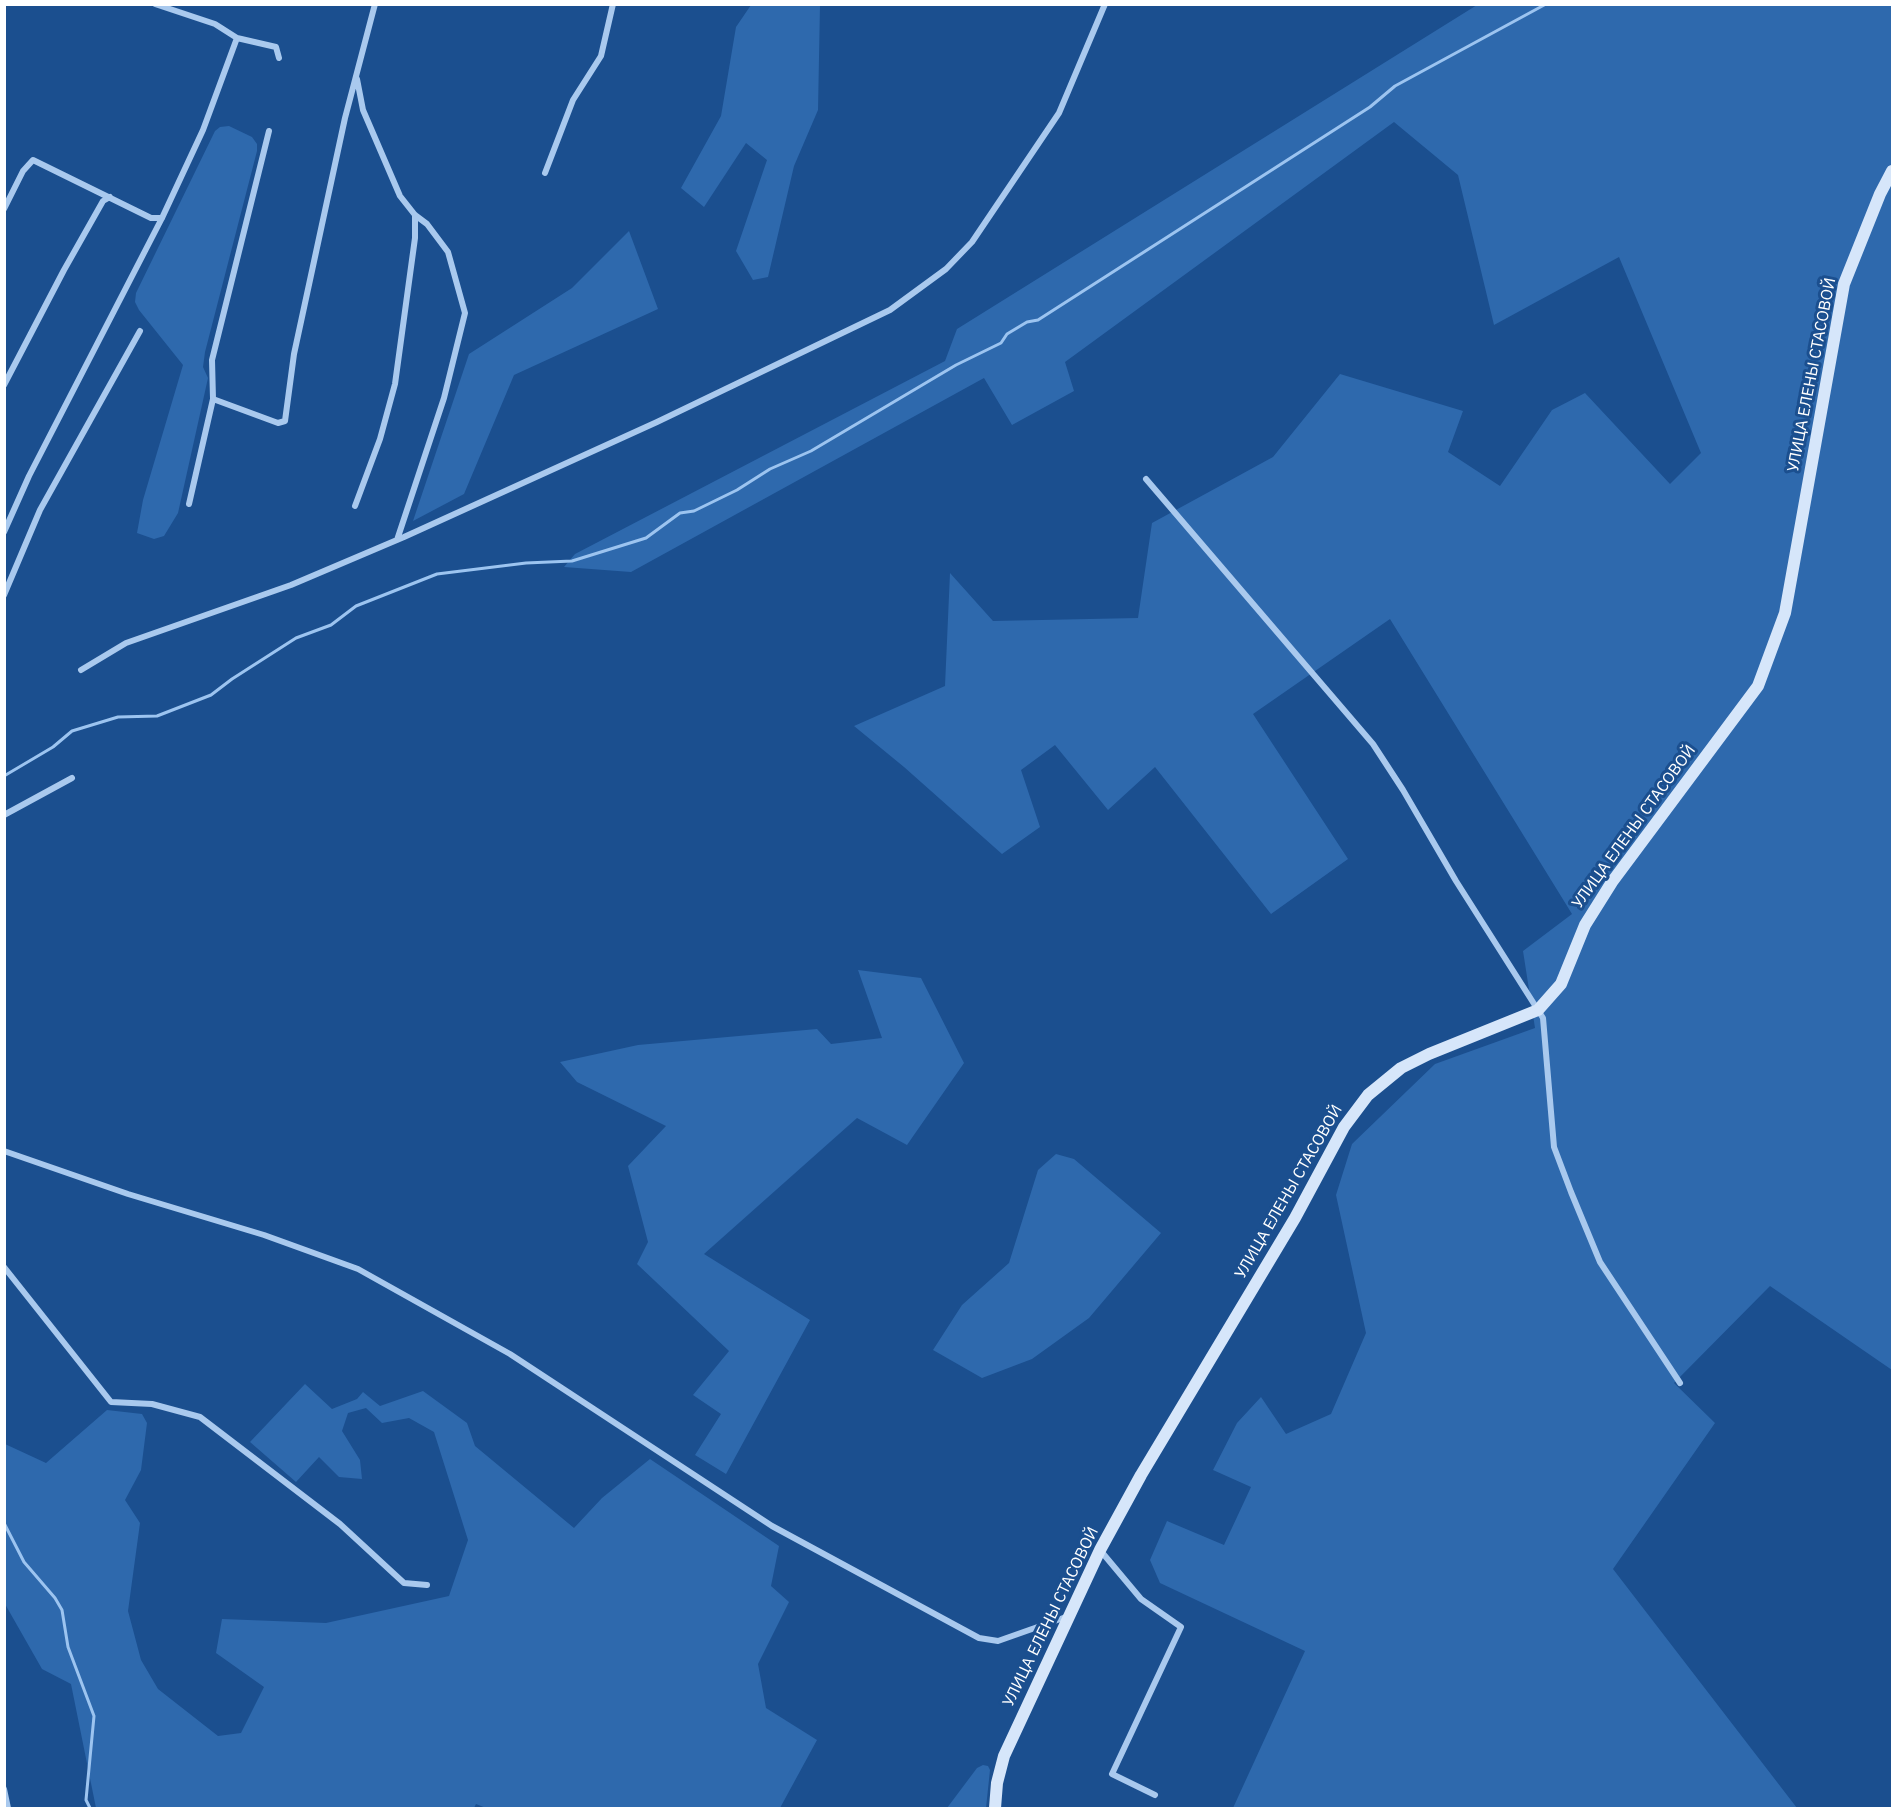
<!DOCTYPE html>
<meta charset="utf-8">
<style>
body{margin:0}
#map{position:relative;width:1897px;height:1813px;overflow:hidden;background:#1b4f8f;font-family:"IBM Plex Sans",sans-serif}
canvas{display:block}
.frame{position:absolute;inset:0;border:6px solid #fff;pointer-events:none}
</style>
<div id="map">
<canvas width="1897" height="1813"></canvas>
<div class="frame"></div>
</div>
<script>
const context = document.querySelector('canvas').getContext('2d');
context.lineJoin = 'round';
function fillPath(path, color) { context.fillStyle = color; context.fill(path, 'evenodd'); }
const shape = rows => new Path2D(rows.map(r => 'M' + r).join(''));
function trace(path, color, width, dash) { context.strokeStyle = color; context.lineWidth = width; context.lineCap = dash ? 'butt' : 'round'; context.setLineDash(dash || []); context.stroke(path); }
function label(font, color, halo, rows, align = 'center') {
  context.font = font + ' "IBM Plex Sans",sans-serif'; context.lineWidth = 6; context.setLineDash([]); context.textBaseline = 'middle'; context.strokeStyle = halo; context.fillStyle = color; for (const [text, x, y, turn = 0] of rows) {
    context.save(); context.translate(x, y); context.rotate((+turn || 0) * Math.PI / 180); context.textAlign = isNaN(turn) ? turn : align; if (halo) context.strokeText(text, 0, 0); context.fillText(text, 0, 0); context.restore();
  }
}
fillPath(shape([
 [751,5,820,5,818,110,794,166,768,277,753,280,736,251,767,160,746,143,704,207,681,188,721,116,736,27],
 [1477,5,1892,5,1892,1370,1770,1286,1674,1383,1715,1423,1613,1569,1797,1808,1233,1808,1305,1651,1160,1583,1150,1560,1167,1521,1224,1545,1251,1487,1213,1470,1237,1423,1261,1397,1286,1434,1331,1414,1366,1333,1336,1195,1352,1144,1435,1064,1535,1028,1523,951,1572,914,1390,619,1253,714,1348,859,1271,914,1155,767,1108,810,1055,745,1021,770,1040,827,1002,854,904,767,854,726,945,686,950,573,993,621,1138,618,1152,523,1273,457,1340,374,1463,411,1448,452,1500,486,1552,410,1585,393,1670,484,1701,453,1619,257,1494,325,1458,175,1394,122,1065,362,1074,391,1012,425,984,378,631,572,564,567,575,554,945,361,957,329],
 [229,126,252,137,257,144,257,151,205,352,203,367,208,378,178,513,164,536,154,539,137,533,143,500,183,365,139,310,135,302,136,293,215,131,220,127],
 [629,231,658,309,514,375,464,494,413,521,469,354,572,288],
 [858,970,921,978,964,1063,907,1145,857,1118,704,1254,810,1320,726,1474,695,1455,721,1414,693,1395,729,1351,637,1264,648,1242,628,1166,666,1126,577,1082,560,1062,638,1045,817,1029,831,1044,882,1038],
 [1056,1154,1074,1159,1161,1233,1089,1318,1032,1359,982,1378,933,1350,962,1305,1009,1263,1038,1170],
 [305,1384,332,1409,357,1399,363,1392,380,1406,423,1391,467,1423,475,1446,574,1528,602,1498,650,1459,779,1546,771,1586,789,1602,758,1664,766,1708,817,1740,780,1808,486,1808,476,1804,474,1808,96,1808,71,1684,42,1669,5,1604,5,1444,46,1463,107,1410,142,1414,147,1423,141,1470,125,1500,140,1523,128,1611,141,1660,158,1689,218,1736,241,1733,264,1687,216,1653,222,1619,326,1623,449,1596,468,1540,434,1432,409,1418,382,1423,366,1408,348,1413,342,1431,360,1460,362,1479,339,1477,319,1457,296,1482,250,1442],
 [983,1765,988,1766,990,1770,986,1808,947,1808,977,1768]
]), '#2e69ad');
trace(shape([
 [4,776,53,747,72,731,118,717,157,716,211,695,232,679,296,638,331,625,356,606,437,574,526,563,572,561,646,538,680,513,694,511,737,490,770,469,811,451,956,365,1001,343,1007,334,1027,322,1038,320,1370,107,1395,86,1546,4],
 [4,1523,24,1562,55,1598,62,1610,68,1647,94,1716,86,1800,90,1808]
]), '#9cc4f0', 3);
trace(shape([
 [155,4,215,24,237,38,276,47,279,58],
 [357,79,363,110,400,196,415,215,427,224,448,252,465,313,444,398,397,540],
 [545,173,573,100,601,56,613,4],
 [4,209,23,171,33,160,151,218,162,218],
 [4,385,64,270,103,201,110,197],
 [213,399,278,423,285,421,294,354,345,118,375,4],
 [1146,479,1373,744,1403,790,1456,881,1543,1018,1554,1147,1571,1192,1600,1262,1680,1383],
 [189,504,213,399,212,360,269,131],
 [355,506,380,439,395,384,415,238,415,215],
 [4,532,29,476,162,218,203,130,237,38],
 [4,595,40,510,140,331],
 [81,670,126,643,291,585,404,537,657,422,890,310,946,269,972,242,1059,113,1105,4],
 [4,815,72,778],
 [4,1151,128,1194,264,1235,358,1269,510,1354,772,1526,979,1638,998,1641,1066,1617],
 [4,1267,111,1402,152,1404,200,1417,340,1524,404,1583,427,1585],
 [1100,1550,1141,1599,1181,1627,1112,1774,1155,1795],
 [4,1789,8,1808]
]), '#a9c9ee', 6);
trace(shape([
 [995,1808,997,1783,1004,1756,1100,1550,1141,1475,1295,1218,1344,1127,1368,1095,1401,1068,1429,1054,1538,1010,1561,984,1585,925,1612,882,1758,686,1785,613,1844,284,1880,194,1892,171]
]), '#d6e6fa', 12);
label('16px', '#fff', '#1b4f8f', [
 ["УЛИЦА ЕЛЕНЫ СТАСОВОЙ",1812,375,-79],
 ["УЛИЦА ЕЛЕНЫ СТАСОВОЙ",1634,827,-54],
 ["УЛИЦА ЕЛЕНЫ СТАСОВОЙ",1289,1192,-60],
 ["УЛИЦА ЕЛЕНЫ СТАСОВОЙ",1051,1617,-64]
]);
</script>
